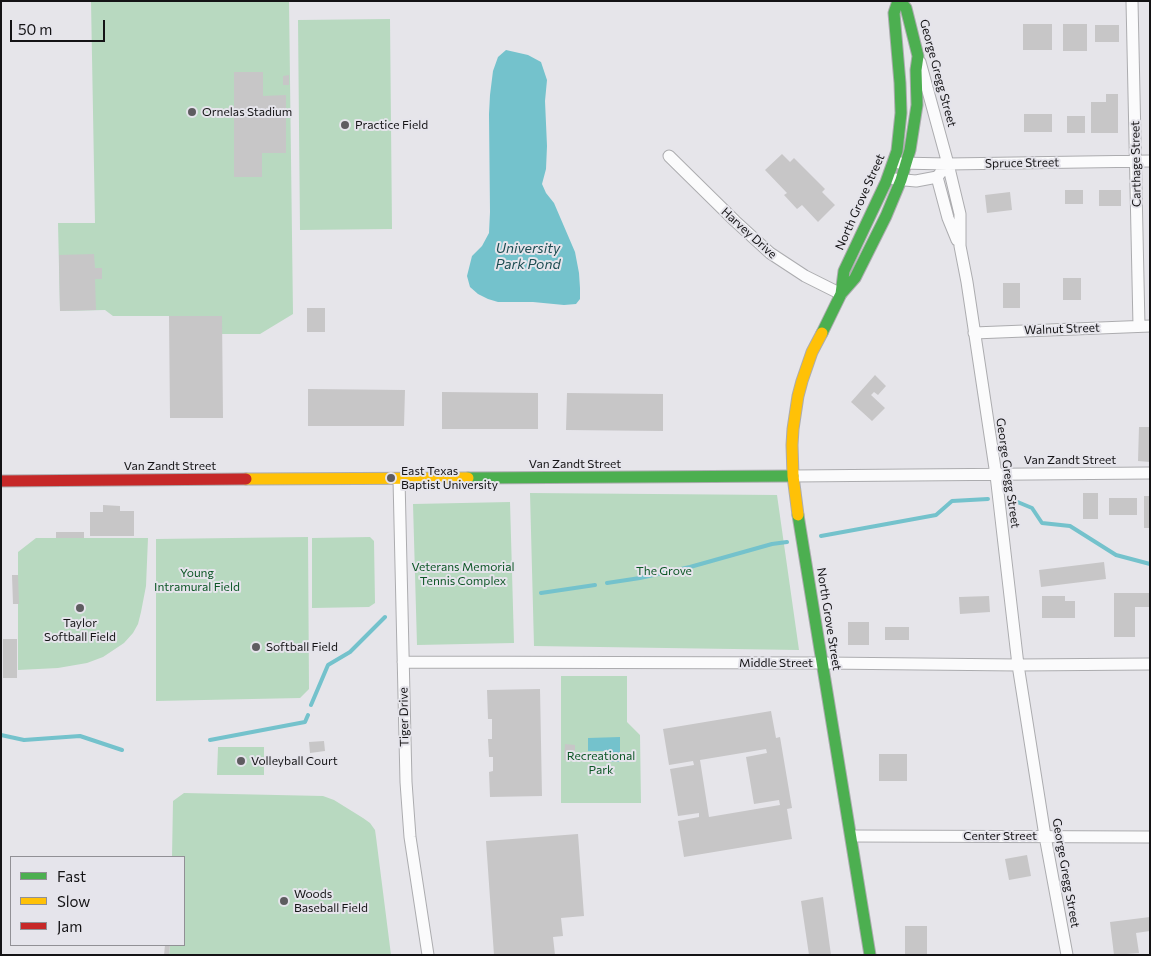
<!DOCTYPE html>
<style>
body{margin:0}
#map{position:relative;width:1151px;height:956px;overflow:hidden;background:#e6e5ea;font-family:Commissioner,sans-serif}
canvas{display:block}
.frame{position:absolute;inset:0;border:2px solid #141315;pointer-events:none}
.legend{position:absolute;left:10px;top:856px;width:175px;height:90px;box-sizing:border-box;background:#e5e4eb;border:1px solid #919095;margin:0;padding:6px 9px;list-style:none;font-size:15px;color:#141315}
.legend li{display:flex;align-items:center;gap:10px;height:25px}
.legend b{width:25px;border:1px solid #919095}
.scale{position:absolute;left:10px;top:20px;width:95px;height:22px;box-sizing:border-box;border:2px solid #141315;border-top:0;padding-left:6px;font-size:15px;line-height:18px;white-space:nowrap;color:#141315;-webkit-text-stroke:4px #e5e4eb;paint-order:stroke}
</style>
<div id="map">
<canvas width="1151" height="956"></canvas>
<div class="frame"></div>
<ul class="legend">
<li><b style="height:6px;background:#4caf50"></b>Fast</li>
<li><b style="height:6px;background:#ffc107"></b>Slow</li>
<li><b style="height:6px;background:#c62828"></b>Jam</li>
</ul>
<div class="scale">50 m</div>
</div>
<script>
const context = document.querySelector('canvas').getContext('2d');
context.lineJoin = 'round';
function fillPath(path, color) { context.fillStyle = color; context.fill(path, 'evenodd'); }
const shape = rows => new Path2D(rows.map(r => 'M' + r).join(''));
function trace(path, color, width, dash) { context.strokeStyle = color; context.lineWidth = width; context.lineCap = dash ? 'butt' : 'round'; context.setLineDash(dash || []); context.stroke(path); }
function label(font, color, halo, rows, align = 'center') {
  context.font = font + ' Commissioner,sans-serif'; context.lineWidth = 4; context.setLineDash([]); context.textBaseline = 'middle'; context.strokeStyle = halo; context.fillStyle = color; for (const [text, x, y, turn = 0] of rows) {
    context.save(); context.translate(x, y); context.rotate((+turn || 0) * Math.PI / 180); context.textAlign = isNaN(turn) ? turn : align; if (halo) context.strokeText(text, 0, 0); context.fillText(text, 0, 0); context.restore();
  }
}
fillPath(shape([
 [91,1,289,1,293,314,260,334,222,334,222,316,113,316,105,310,60,311,58,223,95,223],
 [390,19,392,229,300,230,298,20],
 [530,493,777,495,799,650,534,646],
 [510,502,514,643,417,645,413,504],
 [308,537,309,689,300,698,156,701,156,539],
 [370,537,374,541,375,603,369,607,312,608,312,538],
 [36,538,148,538,146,586,141,612,138,624,133,633,124,643,103,657,87,663,58,668,18,670,18,552],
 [561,676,627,676,627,722,640,735,641,803,561,803],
 [218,747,264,747,264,775,217,775],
 [184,793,323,796,334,800,363,818,370,823,375,830,376,837,391,955,169,955,170,945,184,945,184,857,172,857,173,801]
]), '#b8d9c0');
fillPath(shape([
 [506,50,528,55,541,62,547,80,545,101,547,146,546,169,542,184,546,193,554,203,575,252,579,273,580,288,580,299,576,304,564,305,533,302,498,302,488,299,478,294,470,287,467,276,472,256,482,246,489,233,490,212,489,114,490,95,493,71,498,57],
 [620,737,620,762,608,762,608,751,588,751,588,738]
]), '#74c2cc');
trace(shape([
 [1008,498,1032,508,1042,523,1070,526,1116,555,1150,564],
 [821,536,936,515,952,501,988,499],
 [607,583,640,578,690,567,772,544,787,542],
 [541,593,595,585],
 [311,705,328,665,350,652,385,617],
 [1,735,24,740,80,736,122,750],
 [210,740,305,722,308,715]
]), '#74c2cc', 4);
fillPath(shape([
 [1023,24,1052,24,1052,50,1023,50],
 [1063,24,1087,24,1087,51,1063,51],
 [1095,25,1119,25,1119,42,1095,42],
 [234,72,263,72,263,96,286,95,286,153,262,153,262,177,234,177],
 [289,75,289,85,283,85,283,76],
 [1106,94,1118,94,1118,133,1091,133,1091,102,1106,102],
 [1024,114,1052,114,1052,132,1024,132],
 [1067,116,1085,116,1085,133,1067,133],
 [782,154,790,162,794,158,825,189,822,192,835,205,818,222,802,205,797,209,784,195,787,193,765,170],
 [1065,190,1083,190,1083,204,1065,204],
 [1099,190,1121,190,1121,206,1099,206],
 [1010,192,1012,210,987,213,985,195],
 [94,254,95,268,102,268,102,279,95,279,96,310,60,311,59,255],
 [1063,278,1081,278,1081,300,1063,300],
 [1003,283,1020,283,1020,308,1003,308],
 [307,308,325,308,325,332,307,332],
 [169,316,222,316,223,418,170,418],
 [875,375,886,386,878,395,874,392,871,395,885,408,872,421,851,402],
 [308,389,405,390,404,426,308,426],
 [442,392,538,393,538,429,442,429],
 [567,393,663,394,663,431,566,430],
 [1139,427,1150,427,1150,462,1138,461],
 [1083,493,1098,493,1098,519,1083,519],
 [1144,496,1150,496,1150,528,1144,528],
 [1109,498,1137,498,1137,515,1109,515],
 [103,505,120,506,120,511,134,511,134,536,90,536,90,512,103,512],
 [56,532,84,532,84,538,56,538],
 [1104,562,1106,579,1041,587,1039,570],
 [12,575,18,575,19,604,13,604],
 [1114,593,1150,593,1150,607,1135,607,1135,637,1114,637],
 [989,596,990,612,960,614,959,597],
 [1042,596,1065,596,1065,601,1075,601,1075,618,1042,618],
 [848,622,869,622,869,645,848,645],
 [885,627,909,627,909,640,885,640],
 [3,639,17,639,17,678,3,678],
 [540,689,542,796,490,797,489,772,493,771,493,757,489,757,488,739,492,739,492,719,488,719,487,690],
 [771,711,776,738,780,737,792,808,787,809,792,839,684,857,678,821,699,817,699,813,678,816,670,769,694,765,693,761,669,765,663,729],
 [766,749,767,753,746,757,754,804,779,800,780,805,709,817,700,760],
 [324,741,325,751,310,753,309,742],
 [565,744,575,745,575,761,564,760],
 [879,754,907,754,907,781,879,781],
 [578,834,584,916,561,918,563,936,553,937,555,955,494,955,486,841],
 [1027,855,1031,876,1009,880,1005,859],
 [823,897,831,955,809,955,801,901],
 [1150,917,1150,931,1136,933,1139,953,1114,955,1110,922],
 [905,926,927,926,927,955,905,955],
 [165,945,170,945,169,955,164,955]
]), '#c7c6c7');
const street = shape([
 [1132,1,1139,326],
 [920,62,948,164,960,214,960,246,967,282,996,475,1018,665,1045,836,1067,955],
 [669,156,735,221,770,253,805,276,841,294],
 [899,163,948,164,1150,161],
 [937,177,948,218,957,240],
 [894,179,916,181,937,177,942,171],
 [974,333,1150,326],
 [793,476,1150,473],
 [399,479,406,782,410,837,428,955],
 [403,662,823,663,1018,665,1150,664],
 [851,836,1150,837]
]);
const fast = shape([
 [841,294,844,271,886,182,897,151,901,113,900,83,894,13,898,1],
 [822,333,841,294,855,278,886,216,901,180,910,150,917,105,916,70,918,56,906,8,900,1],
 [468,478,793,476],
 [798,515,870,955]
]);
const slow = shape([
 [246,479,468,478],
 [798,515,793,476,792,445,793,429,798,396,802,381,812,352,822,333]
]);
const jam = shape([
 [1,481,246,479]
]);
trace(street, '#acacaf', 13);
trace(fast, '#acacaf', 13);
trace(slow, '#acacaf', 13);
trace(jam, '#acacaf', 13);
trace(street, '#fbfbfc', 11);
trace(fast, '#4caf50', 11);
trace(slow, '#ffc107', 11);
trace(jam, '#c62828', 11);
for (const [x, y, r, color] of [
 [192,112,5,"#5e5c60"],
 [345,125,5,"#5e5c60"],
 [391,478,5,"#5e5c60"],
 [80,608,5,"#5e5c60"],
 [256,647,5,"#5e5c60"],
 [241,761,5,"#5e5c60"],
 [284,901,5,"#5e5c60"]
]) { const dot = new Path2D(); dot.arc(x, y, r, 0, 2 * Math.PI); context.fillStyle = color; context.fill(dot); trace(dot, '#e5e4eb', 2); }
label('12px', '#141315', '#e5e4eb', [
 ["George Gregg Street",938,73,75],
 ["Spruce Street",1022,163,-1],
 ["Carthage Street",1136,164,-91],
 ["North Grove Street",860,202,-66],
 ["Harvey Drive",749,233,42],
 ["Walnut Street",1062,329,-2],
 ["Van Zandt Street",1070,460],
 ["Van Zandt Street",575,464],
 ["Van Zandt Street",170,466],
 ["George Gregg Street",1008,473,82],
 ["North Grove Street",829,619,81],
 ["Middle Street",776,663],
 ["Tiger Drive",404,717,-91],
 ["Center Street",1000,836],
 ["George Gregg Street",1066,873,80]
]);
label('12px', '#141315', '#e5e4eb', [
 ["Ornelas Stadium",202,112],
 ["Practice Field",355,125],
 ["East Texas",401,471],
 ["Baptist University",401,485],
 ["Taylor",80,623,"center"],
 ["Softball Field",80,637,"center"],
 ["Softball Field",266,647],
 ["Volleyball Court",251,761],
 ["Woods",294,894],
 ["Baseball Field",294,908]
], 'left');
label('12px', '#0d5626', '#e5e4eb', [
 ["Veterans Memorial",463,567],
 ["Tennis Complex",463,581],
 ["The Grove",664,571],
 ["Young",197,573],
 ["Intramural Field",197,587],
 ["Recreational",601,756],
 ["Park",601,770]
]);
label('italic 14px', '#1d4d52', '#e5e4eb', [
 ["University",528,248],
 ["Park Pond",528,264]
]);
</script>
